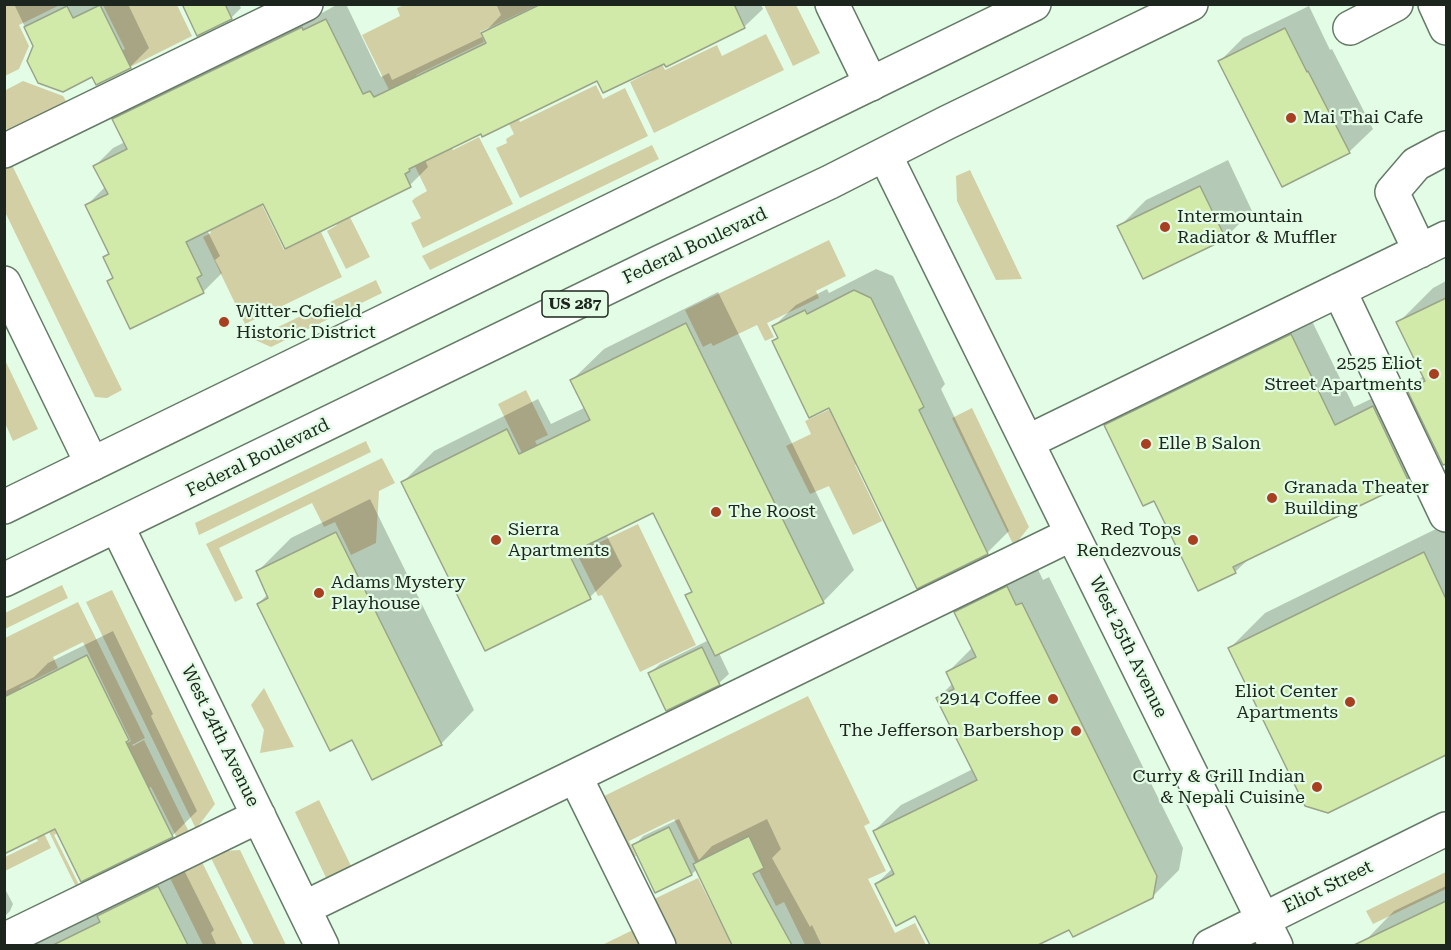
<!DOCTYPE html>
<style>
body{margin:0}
#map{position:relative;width:1451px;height:950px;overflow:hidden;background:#e3fce5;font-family:"Roboto Serif",serif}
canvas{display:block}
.frame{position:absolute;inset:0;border:6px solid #1d261e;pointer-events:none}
</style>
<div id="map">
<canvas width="1451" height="950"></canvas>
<div class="frame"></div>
</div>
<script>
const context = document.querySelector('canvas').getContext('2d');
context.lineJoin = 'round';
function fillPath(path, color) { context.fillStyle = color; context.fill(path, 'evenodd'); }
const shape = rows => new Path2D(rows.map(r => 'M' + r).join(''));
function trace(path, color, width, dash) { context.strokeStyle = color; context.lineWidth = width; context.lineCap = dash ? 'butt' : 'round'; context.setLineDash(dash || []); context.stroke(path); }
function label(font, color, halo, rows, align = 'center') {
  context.font = font + ' "Roboto Serif",serif'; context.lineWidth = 4.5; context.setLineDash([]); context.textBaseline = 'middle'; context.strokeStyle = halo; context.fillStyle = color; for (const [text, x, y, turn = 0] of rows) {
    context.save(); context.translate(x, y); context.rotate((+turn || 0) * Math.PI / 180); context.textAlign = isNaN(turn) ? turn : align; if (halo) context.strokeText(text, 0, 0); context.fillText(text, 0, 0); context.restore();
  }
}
fillPath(shape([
 [5,4,60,5,19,25,29,46,19,69,5,76],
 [103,5,177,5,192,36,108,78,100,62,125,49],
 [404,5,537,5,480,32,484,42,416,75,444,134,417,147,362,35,400,16,397,8],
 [633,5,665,70,717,45,722,56,766,34,784,70,654,133,630,82,652,71,646,58],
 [764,5,796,5,820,53,793,66],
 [262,42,370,257,346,269,327,231,337,225,318,188,268,120,236,55],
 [482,45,520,122,596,85,603,99,625,88,648,136,520,198,496,148,507,143,506,139,514,134,473,50],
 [23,81,63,96,68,104,8,133,5,125,4,91],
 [479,137,513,204,423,248,411,223,421,218,412,201,415,198,427,191,410,156,446,138,453,150],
 [652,145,659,159,430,270,422,256],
 [10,161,122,390,107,398,95,397,5,212,5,164],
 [970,170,1022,279,996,280,957,201,956,176],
 [249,178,284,250,321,232,342,277,245,324,203,237,211,233,197,204],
 [829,240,846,276,816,291,819,298,767,323,774,337,765,341,757,325,713,346,711,343,703,347,685,310],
 [376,280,382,293,271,347,253,339],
 [5,360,38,429,13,441,5,423],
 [526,390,548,435,535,441,540,451,563,537,498,404],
 [856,397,883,451,855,465,882,521,853,535,829,486,810,494,786,446,811,434,805,421],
 [972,408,1029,527,1014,546,952,418],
 [366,441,371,452,199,535,195,523],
 [382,458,395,483,379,491,376,543,351,555,335,522,324,527,312,503,219,548,243,598,235,602,206,544],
 [638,524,696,645,640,672,602,595,598,596,570,540,587,532,594,545],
 [62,585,68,598,5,629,5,613],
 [112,590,215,804,196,829,86,602],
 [78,602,145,738,132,745,133,746,144,740,190,834,178,840,151,787,54,835,79,885,76,887,5,742,89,762,131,741,83,642,53,657,58,668,20,687,28,704,5,715,5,638],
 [264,688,294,747,260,753,264,730,251,705],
 [808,696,870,823,864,826,886,871,868,879,895,933,915,923,926,945,805,945,784,902,776,906,746,845,698,868,674,819,629,841,636,856,624,862,594,801],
 [20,783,51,848,5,871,5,857,38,841,11,787],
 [319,800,353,870,328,882,295,812],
 [240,850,286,945,254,945,208,852],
 [200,858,243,945,203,945,168,874],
 [1446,872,1446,889,1373,924,1366,911],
 [698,878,732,945,669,945,648,902],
 [641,926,650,946,600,946]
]), '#d3cfa5');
fillPath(shape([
 [14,4,128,4,149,48,130,67,93,75,34,46],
 [183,4,239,4,241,8,231,18],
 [338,4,346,4,381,77,389,73,392,80,484,36,483,34,501,15,496,4,761,4,763,9,744,27,665,62,598,79,482,132,425,160,428,167,410,185,264,202,207,230,220,256,215,260,222,273,203,292,131,327,109,281,114,276,105,257,110,252,87,205,105,187,95,166,113,148,125,142,114,119,132,101,320,10,322,13],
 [1309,6,1330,50,1332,49,1373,129,1349,152,1220,61,1243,38],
 [1228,160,1252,211,1225,238,1119,227,1146,200],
 [876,269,893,276,945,384,941,389,1009,531,987,553,830,406,774,341,779,336,774,326,796,305,827,289,829,293],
 [1446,281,1446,462,1444,463,1409,390,1424,375,1398,323,1433,288],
 [718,292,854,570,823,602,719,653,729,674,719,683,650,673,660,664,709,640,687,596,692,590,653,511,606,534,622,566,590,597,486,649,403,482,434,451,538,399,551,424,586,407,572,380,604,349],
 [1310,317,1354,407,1392,389,1427,462,1408,480,1251,557,1235,572,1155,499,1106,426,1124,407],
 [370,499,474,710,441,744,353,738,258,604,268,594,257,572,291,538],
 [1446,524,1446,754,1328,812,1230,648,1265,613],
 [1034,561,1043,580,1049,577,1183,848,1179,870,1152,897,1070,928,1035,946,931,946,916,914,876,884,893,868,874,831,901,805,973,769,938,698,953,683,948,672,973,647,956,612,982,586],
 [113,631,153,714,151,716,197,811,172,836,56,827,4,852,4,692,34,677,48,663],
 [679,819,699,860,712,846,767,819,781,849,772,858,810,927,812,925,822,946,745,946,747,944,697,869,692,874,656,891,634,846,643,836],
 [181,864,214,930,211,933,217,946,31,946,107,908],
 [1446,886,1446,946,1364,946,1363,943,1394,911],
 [4,887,13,904,10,911,4,917]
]), '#0003');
const building = shape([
 [182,4,225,4,232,19,197,36,182,4],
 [541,4,734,4,745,28,666,67,664,64,603,93,597,81,482,137,481,134,409,169,410,171,405,174,411,187,285,249,263,204,186,242,202,275,197,278,204,293,130,329,107,281,113,278,103,257,109,254,85,205,108,194,93,166,127,149,112,119,302,27,303,30,326,19,363,94,370,91,374,97,486,43,481,33,541,4],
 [100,5,131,68,96,85,92,77,63,92,38,83,27,61,33,46,24,27,67,6,73,18,100,5],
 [1285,28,1307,72,1308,71,1350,153,1282,187,1218,61,1285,28],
 [1200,186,1226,239,1143,279,1117,226,1200,186],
 [854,290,871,298,924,407,919,410,988,554,917,589,829,408,809,418,772,341,778,338,772,326,805,310,807,314,854,290],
 [1446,298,1446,464,1443,465,1407,390,1425,381,1396,322,1446,298],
 [686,323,824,603,715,656,685,595,692,592,653,513,569,554,591,599,485,651,401,482,507,429,519,454,590,420,570,380,686,323],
 [1291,334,1335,425,1373,406,1409,482,1233,567,1236,573,1198,591,1154,501,1143,506,1104,425,1291,334],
 [336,532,442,745,372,780,352,740,330,751,257,604,268,598,256,571,336,532],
 [1424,552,1446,599,1446,755,1328,813,1305,806,1228,648,1424,552],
 [1007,586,1016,605,1022,603,1157,876,1153,898,1073,937,1069,930,1038,945,930,945,915,916,896,926,875,884,894,874,873,831,977,780,936,698,954,689,946,672,976,657,954,612,1007,586],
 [702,647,720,685,666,711,648,673,702,647],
 [87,655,129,740,126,742,173,837,81,882,55,829,4,854,4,697,87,655],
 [669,827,692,875,655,893,632,845,669,827],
 [749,836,764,868,753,874,792,945,732,945,693,864,749,836],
 [158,886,188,945,53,945,100,922,97,916,158,886],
 [1446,901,1446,945,1354,945,1446,901]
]);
fillPath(building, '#d1eaa9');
trace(building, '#99a489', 1.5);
const minor = shape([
 [832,4,871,84],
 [1435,4,1446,28],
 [1350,28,1396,4],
 [4,151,306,4],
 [885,155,1276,946],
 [1420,251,1392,192,1416,164,1446,148],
 [4,283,92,464],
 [1339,290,1446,515],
 [1027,442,1446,238],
 [117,526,322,946],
 [575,776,659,946],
 [304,908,1072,534],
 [4,940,259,816],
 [1210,946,1446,829]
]);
const major = shape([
 [4,507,1034,4],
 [4,580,658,263,830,182,946,123,1191,4]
]);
trace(minor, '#657b67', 36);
trace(major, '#657b67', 36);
trace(minor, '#fff', 33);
trace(major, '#fff', 33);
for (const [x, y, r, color] of [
 [1291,118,6,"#a73f20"],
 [1165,227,6,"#a73f20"],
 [224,322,6,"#a73f20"],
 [1434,374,6,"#a73f20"],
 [1146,444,6,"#a73f20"],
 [1272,498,6,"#a73f20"],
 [716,512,6,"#a73f20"],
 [496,540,6,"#a73f20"],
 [1193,540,6,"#a73f20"],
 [319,593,6,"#a73f20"],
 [1053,699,6,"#a73f20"],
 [1350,702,6,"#a73f20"],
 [1076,731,6,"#a73f20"],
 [1317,787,6,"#a73f20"]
]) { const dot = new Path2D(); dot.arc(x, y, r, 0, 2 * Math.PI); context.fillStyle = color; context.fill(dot); trace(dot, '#e3fce5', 2); }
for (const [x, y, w] of [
 [575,304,66]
]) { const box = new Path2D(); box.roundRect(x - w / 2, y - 13, w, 26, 4.5); context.fillStyle = '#e3fce5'; context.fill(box); trace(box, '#1d261e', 1.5); }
label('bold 16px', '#1d261e', null, [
 ["US 287",575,304]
]);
label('18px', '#1d261e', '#e3fce5', [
 ["Mai Thai Cafe",1303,118],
 ["Intermountain",1177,217],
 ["Radiator & Muffler",1177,238],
 ["Witter-Cofield",236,312],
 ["Historic District",236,333],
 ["2525 Eliot",1422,364,"right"],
 ["Street Apartments",1422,385,"right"],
 ["Elle B Salon",1158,444],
 ["Granada Theater",1284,488],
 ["Building",1284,509],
 ["The Roost",728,512],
 ["Sierra",508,530],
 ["Apartments",508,551],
 ["Red Tops",1181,530,"right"],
 ["Rendezvous",1181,551,"right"],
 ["Adams Mystery",331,583],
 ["Playhouse",331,604],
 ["Eliot Center",1338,692,"right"],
 ["Apartments",1338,713,"right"],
 ["2914 Coffee",1041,699,"right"],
 ["The Jefferson Barbershop",1064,731,"right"],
 ["Curry & Grill Indian",1305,777,"right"],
 ["& Nepali Cuisine",1305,798,"right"]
], 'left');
label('18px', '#1d261e', '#e3fce5', [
 ["Federal Boulevard",695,246,-25],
 ["Federal Boulevard",258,458,-26],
 ["West 25th Avenue",1128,647,64],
 ["West 24th Avenue",220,736,64],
 ["Eliot Street",1328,887,-26]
]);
</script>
